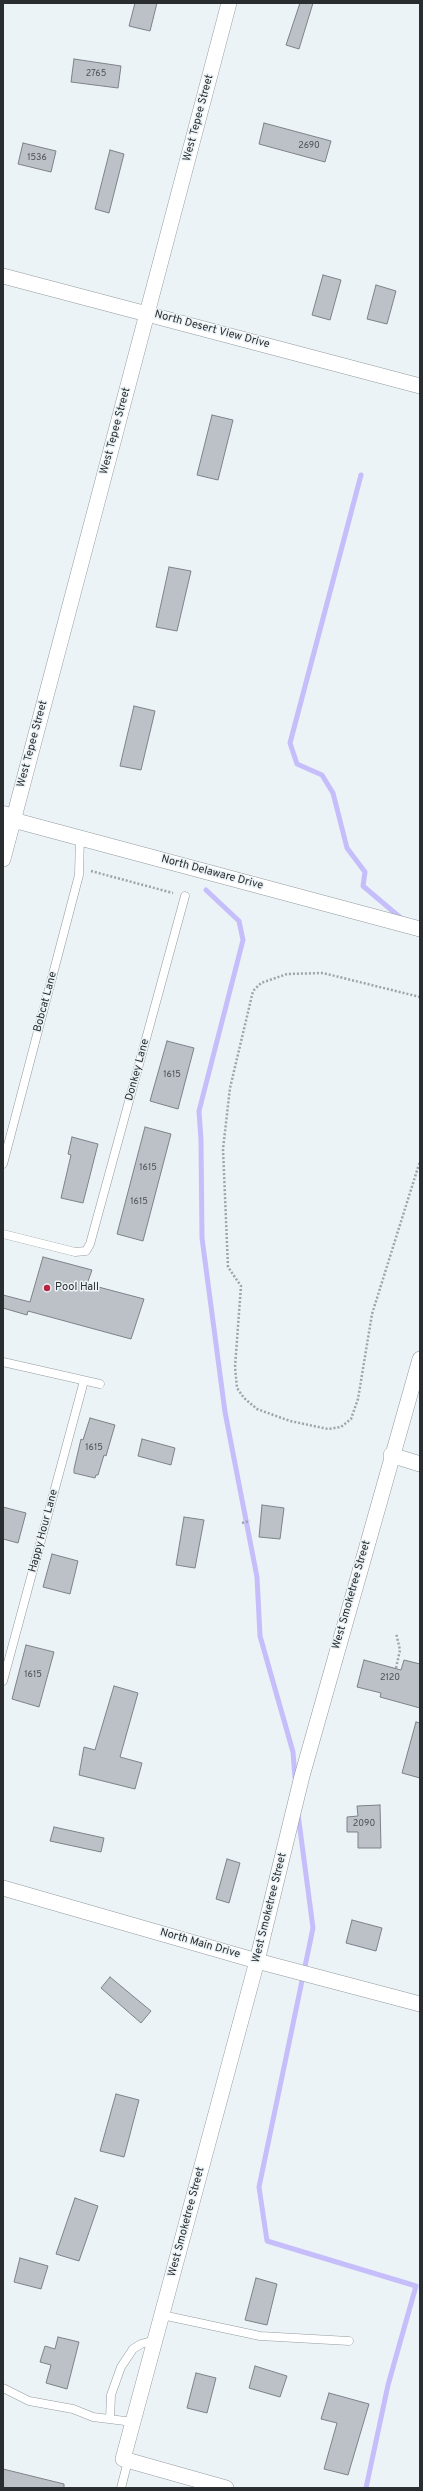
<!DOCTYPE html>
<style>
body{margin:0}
#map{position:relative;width:423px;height:2491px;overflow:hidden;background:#ebf3f7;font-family:Overpass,sans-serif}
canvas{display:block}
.frame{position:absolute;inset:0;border:4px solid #2a2d2f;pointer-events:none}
</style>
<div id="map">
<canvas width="423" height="2491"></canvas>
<div class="frame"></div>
</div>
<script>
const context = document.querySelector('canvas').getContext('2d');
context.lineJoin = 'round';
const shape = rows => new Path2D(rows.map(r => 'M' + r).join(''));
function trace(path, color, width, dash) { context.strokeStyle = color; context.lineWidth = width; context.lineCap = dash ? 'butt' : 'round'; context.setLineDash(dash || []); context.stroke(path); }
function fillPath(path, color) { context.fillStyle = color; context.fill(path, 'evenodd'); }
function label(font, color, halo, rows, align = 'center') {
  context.font = font + ' Overpass,sans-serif'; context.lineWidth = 3; context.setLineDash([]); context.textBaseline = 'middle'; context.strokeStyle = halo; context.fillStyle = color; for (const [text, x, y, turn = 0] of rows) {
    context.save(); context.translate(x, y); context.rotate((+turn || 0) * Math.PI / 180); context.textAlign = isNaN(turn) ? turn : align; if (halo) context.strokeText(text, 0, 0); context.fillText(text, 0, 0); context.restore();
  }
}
trace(shape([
 [361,475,290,743,297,764,322,775,333,793,347,848,365,872,363,886,402,919],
 [206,890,239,921,243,940,199,1111,201,1140,202,1238,225,1412,257,1577,260,1636,293,1752,295,1778],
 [298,1814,313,1928,259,2187,267,2241,416,2286,388,2385,366,2488]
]), '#c5befa', 5);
const building = shape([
 [135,3,157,3,150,31,129,26,135,3],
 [300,3,313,3,299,49,286,45,300,3],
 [74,59,121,66,118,88,71,82,74,59],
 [264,123,331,141,325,162,259,144,264,123],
 [23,143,56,151,51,172,18,164,23,143],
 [110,150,124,154,109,213,95,209,110,150],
 [323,275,341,280,330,320,312,315,323,275],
 [376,285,396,291,387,324,367,319,376,285],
 [212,415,233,420,218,480,197,475,212,415],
 [169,567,191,571,177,631,156,627,169,567],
 [134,706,155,711,141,770,120,766,134,706],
 [167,1041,194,1048,178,1109,150,1101,167,1041],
 [145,1127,171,1134,143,1241,117,1234,145,1127],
 [72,1137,98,1144,83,1203,61,1198,71,1155,68,1154,72,1137],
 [43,1257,92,1270,87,1284,144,1299,131,1339,28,1311,27,1315,3,1308,3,1295,30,1302,43,1257],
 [90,1418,115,1425,106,1456,104,1455,98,1475,96,1475,95,1478,74,1473,74,1469,81,1439,83,1440,90,1418],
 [142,1439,175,1448,171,1465,138,1456,142,1439],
 [262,1505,284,1508,280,1539,259,1537,262,1505],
 [3,1507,26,1513,18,1543,3,1539,3,1507],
 [184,1517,204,1520,195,1568,176,1565,184,1517],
 [52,1554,78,1561,70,1594,43,1587,52,1554],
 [26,1645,54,1652,39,1707,12,1699,26,1645],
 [364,1660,401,1670,404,1660,420,1664,420,1708,380,1697,381,1693,357,1687,364,1660],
 [114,1686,138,1693,120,1757,142,1763,135,1789,79,1775,84,1747,95,1750,114,1686],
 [416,1722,420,1723,420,1778,402,1773,416,1722],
 [380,1805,381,1848,358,1848,358,1832,347,1832,347,1817,358,1816,357,1806,380,1805],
 [54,1827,104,1838,101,1852,50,1841,54,1827],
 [227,1859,240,1863,229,1903,216,1899,227,1859],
 [352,1920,382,1928,376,1951,346,1943,352,1920],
 [110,1977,151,2011,141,2023,101,1988,110,1977],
 [116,2094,139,2100,124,2157,100,2151,116,2094],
 [75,2198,98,2206,79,2261,56,2254,75,2198],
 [20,2258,48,2266,41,2289,14,2282,20,2258],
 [256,2278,277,2284,267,2325,245,2320,256,2278],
 [58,2337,79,2342,67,2389,46,2383,51,2365,40,2362,45,2346,55,2349,58,2337],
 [255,2366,287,2376,280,2397,249,2388,255,2366],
 [196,2373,216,2378,207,2413,187,2408,196,2373],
 [329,2393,369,2404,348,2475,324,2469,337,2423,321,2419,329,2393],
 [3,2469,64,2484,64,2488,3,2488,3,2469]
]);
fillPath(building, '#bcc0c7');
trace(building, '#7e8288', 1);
const lane = shape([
 [3,1164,79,875,80,837],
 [3,1234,75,1252,86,1251,90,1244,185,896],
 [3,1362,100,1384],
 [3,1681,84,1381],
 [162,2315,260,2336,349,2341],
 [3,2388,29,2401,73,2409,93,2417,133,2422],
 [110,2419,111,2395,121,2367,133,2349,141,2344,155,2340],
 [121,2488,128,2461]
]);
const street = shape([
 [3,276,420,386],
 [13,820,420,929],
 [3,859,229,3],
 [391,1455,420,1464],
 [3,1888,257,1961,420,2004],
 [226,2488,123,2459,257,1961,302,1776,420,1359]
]);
const secondary = shape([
 [3,817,13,820]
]);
trace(lane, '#949b9f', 9);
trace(street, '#949b9f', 16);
trace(secondary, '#949b9f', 23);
trace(shape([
 [91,871,173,893],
 [420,997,323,973,287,974,261,983,253,991,230,1088,223,1149,228,1267,241,1286,235,1367,237,1388,244,1398,257,1409,290,1421,328,1429,341,1427,351,1419,358,1399,372,1314,420,1161],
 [242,1523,250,1521],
 [396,1668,400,1650,396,1633]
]), '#9ea4a7', 2.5, [2, 2]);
trace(lane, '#fff', 8);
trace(street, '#fff', 15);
trace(secondary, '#fff', 22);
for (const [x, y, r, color] of [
 [47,1288,4,"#b7253e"]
]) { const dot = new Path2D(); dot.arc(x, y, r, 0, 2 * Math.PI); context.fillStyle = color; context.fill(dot); trace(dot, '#ebf3f7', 1.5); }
label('9px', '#4e5255', null, [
 ["2765",96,74],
 ["2690",309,146],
 ["1536",37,158],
 ["1615",172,1075],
 ["1615",148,1168],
 ["1615",139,1202],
 ["1615",94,1448],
 ["1615",33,1675],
 ["2120",390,1678],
 ["2090",364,1824]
]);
label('11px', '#2a2d2f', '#ebf3f7', [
 ["West Tepee Street",199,118,-75],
 ["North Desert View Drive",212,330,15],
 ["West Tepee Street",116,431,-75],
 ["West Tepee Street",33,744,-75],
 ["North Delaware Drive",212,873,15],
 ["Bobcat Lane",46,1002,-75],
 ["Donkey Lane",138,1070,-75],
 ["Happy Hour Lane",44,1531,-75],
 ["West Smoketree Street",352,1595,-74],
 ["West Smoketree Street",270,1908,-76],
 ["North Main Drive",200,1944,16],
 ["West Smoketree Street",187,2222,-75]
]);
label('11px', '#2a2d2f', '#ebf3f7', [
 ["Pool Hall",55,1288]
], 'left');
</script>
